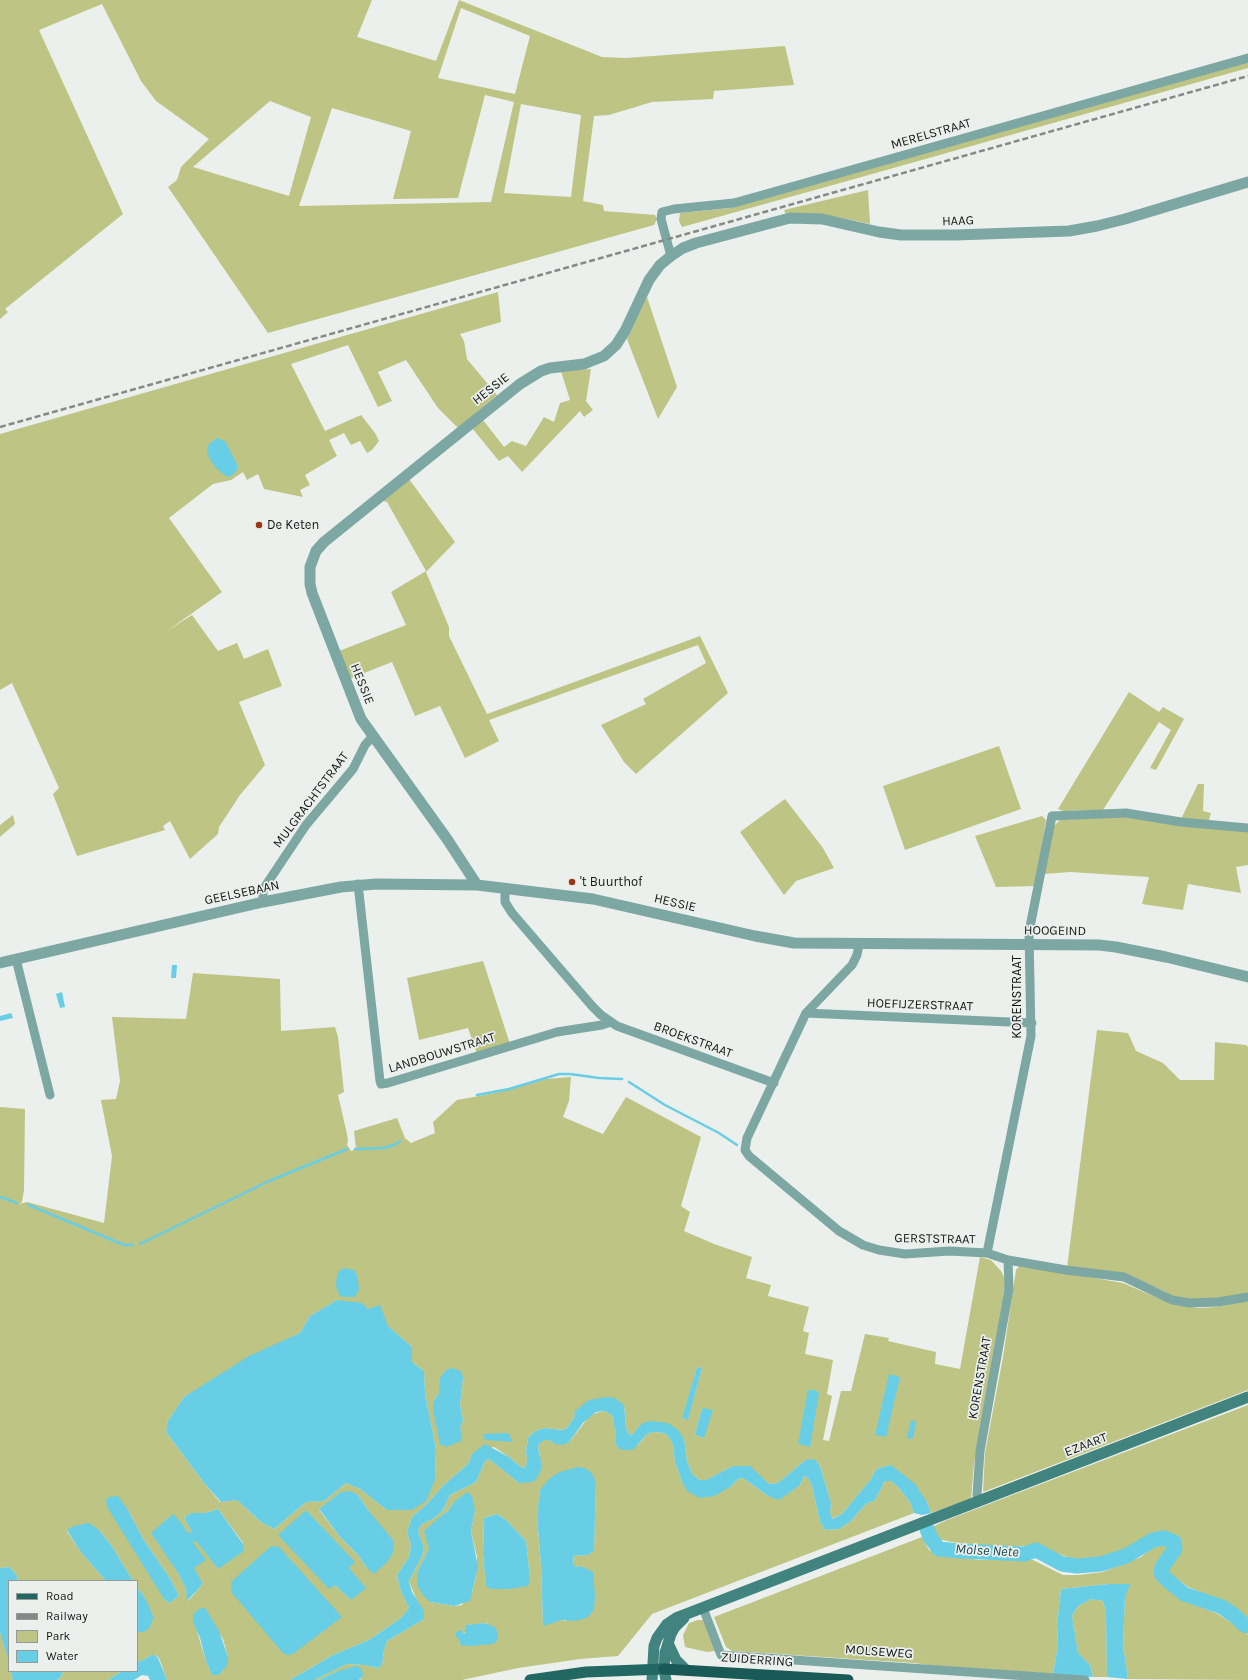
<!DOCTYPE html>
<style>
body{margin:0}
#map{position:relative;width:1248px;height:1680px;overflow:hidden;background:#ebf0ed;font-family:Karla,sans-serif}
canvas{display:block}
.legend{position:absolute;left:8px;top:1580px;width:130px;height:92px;box-sizing:border-box;background:#ebf0ed;border:1px solid #959997;margin:0;padding:5px 7px;list-style:none;font-size:12px;color:#151716}
.legend li{display:flex;align-items:center;gap:8px;height:20px}
.legend b{width:20px;border:1px solid #959997}
</style>
<div id="map">
<canvas width="1248" height="1680"></canvas>
<ul class="legend">
<li><b style="height:5px;background:#226762"></b>Road</li>
<li><b style="height:5px;background:#868987"></b>Railway</li>
<li><b style="height:11px;background:#bec483"></b>Park</li>
<li><b style="height:11px;background:#67cee5"></b>Water</li>
</ul>
</div>
<script>
const context = document.querySelector('canvas').getContext('2d');
context.lineJoin = 'round';
function fillPath(path, color) { context.fillStyle = color; context.fill(path, 'evenodd'); }
const shape = rows => new Path2D(rows.map(r => 'M' + r).join(''));
function trace(path, color, width, dash) { context.strokeStyle = color; context.lineWidth = width; context.lineCap = dash ? 'butt' : 'round'; context.setLineDash(dash || []); context.stroke(path); }
function label(font, color, halo, rows, align = 'center') {
  context.font = font + ' Karla,sans-serif'; context.lineWidth = 3.5; context.setLineDash([]); context.textBaseline = 'middle'; context.strokeStyle = halo; context.fillStyle = color; for (const [text, x, y, turn = 0] of rows) {
    context.save(); context.translate(x, y); context.rotate((+turn || 0) * Math.PI / 180); context.textAlign = isNaN(turn) ? turn : align; if (halo) context.strokeText(text, 0, 0); context.fillText(text, 0, 0); context.restore();
  }
}
fillPath(shape([
 [0,0,372,0,357,37,436,61,459,0,602,57,626,58,785,46,794,85,714,91,713,99,652,102,609,115,594,116,583,201,603,205,604,211,655,215,657,219,654,225,268,333,168,187,177,180,181,167,209,139,156,101,141,81,102,4,39,30,123,214,5,309,8,312,0,319],
 [461,8,530,36,515,94,438,78],
 [485,95,514,102,491,202,299,206,332,108,411,131,393,199,458,198],
 [270,101,311,117,289,196,193,167],
 [521,104,581,115,571,197,504,193],
 [1248,62,1248,68,858,178,682,227,679,221,680,213,731,208],
 [868,190,870,224,842,218,812,214,786,215,784,210],
 [498,292,501,322,460,334,464,341,467,359,497,395,458,428,438,408,406,360,378,372,392,401,378,407,348,345,291,364,325,431,361,415,375,433,379,441,372,450,367,453,360,441,351,445,344,433,329,440,337,456,305,475,310,485,300,490,303,497,264,489,258,474,247,480,243,472,231,480,213,484,169,518,222,592,167,631,192,615,218,651,237,643,244,659,268,649,282,686,239,702,265,765,240,795,219,827,218,834,190,859,170,821,163,826,165,830,77,856,53,794,59,788,12,683,0,690,0,434],
 [647,297,677,387,658,419,627,339],
 [591,369,586,401,593,410,584,417,580,411,522,472,508,456,499,461,472,428,483,420,504,447,512,441,526,446,544,417,554,422,560,403,570,400,561,371],
 [409,479,455,542,426,572,449,627,449,636,487,714,700,636,728,693,636,774,624,762,601,725,646,704,643,699,706,663,698,645,489,720,499,741,465,758,440,706,415,716,392,662,349,679,339,651,406,625,391,592,426,571,387,502,383,501],
 [1129,692,1159,712,1163,707,1184,719,1156,770,1150,768,1171,730,1159,722,1103,810,1063,811,1058,809],
 [999,746,1021,809,905,850,883,786],
 [1198,784,1204,784,1203,811,1211,813,1207,827,1248,832,1248,865,1236,867,1241,893,1188,884,1183,910,1142,904,1149,877,1070,872,1044,874,1051,829,1060,820,1132,816,1181,819],
 [785,799,823,848,834,868,796,881,784,895,740,832],
 [13,815,15,824,0,837,0,825],
 [1042,816,1046,820,1035,886,996,887,975,836],
 [483,961,510,1044,477,1054,468,1028,419,1040,407,978],
 [193,973,280,979,281,1031,335,1027,338,1037,344,1092,338,1095,347,1134,348,1140,347,1145,351,1151,356,1149,354,1131,397,1118,405,1138,411,1143,435,1133,433,1122,457,1100,495,1093,546,1079,571,1077,569,1101,563,1117,603,1134,626,1097,701,1137,681,1206,690,1212,684,1231,714,1244,752,1257,746,1278,771,1285,768,1296,809,1307,803,1331,809,1333,805,1354,833,1360,827,1394,832,1396,823,1440,829,1441,841,1391,851,1391,865,1334,889,1338,888,1341,936,1352,935,1364,960,1369,980,1257,991,1260,1001,1271,1004,1277,1005,1286,974,1464,971,1499,931,1513,927,1502,891,1465,879,1468,875,1471,871,1479,842,1514,831,1519,830,1513,831,1503,820,1466,816,1460,803,1462,778,1483,769,1484,761,1477,733,1466,706,1480,700,1480,693,1475,687,1462,684,1439,641,1424,631,1436,628,1433,626,1427,624,1405,574,1412,575,1416,567,1428,562,1430,545,1428,535,1431,528,1438,526,1451,527,1459,526,1467,522,1468,509,1457,494,1447,472,1454,468,1464,445,1484,425,1506,412,1517,407,1532,411,1545,409,1557,397,1575,400,1589,409,1608,401,1618,369,1640,333,1655,290,1680,167,1680,159,1658,155,1655,152,1655,139,1662,137,1661,137,1632,142,1632,145,1598,137,1587,137,1581,133,1581,111,1545,99,1530,67,1531,80,1551,106,1581,19,1581,15,1573,9,1567,0,1568,0,1107,25,1109,24,1190,22,1202,19,1204,27,1202,104,1223,112,1156,101,1100,116,1099,120,1081,112,1017,186,1019],
 [337,1300,368,1309,412,1347,412,1362,424,1371,425,1393,436,1449,435,1480,387,1510,360,1489,346,1483,324,1501,306,1502,274,1529,261,1522,237,1500,220,1502,204,1483,166,1432,168,1421,184,1397,279,1343,300,1333,310,1316],
 [697,1367,702,1368,688,1419,683,1418],
 [463,1377,460,1405,463,1420,460,1428,462,1433,433,1402,439,1393],
 [808,1390,815,1390,810,1447],
 [702,1408,704,1438,695,1435],
 [341,1492,358,1495,368,1510,367,1568,358,1555,340,1537,319,1510],
 [218,1509,243,1543,218,1569,197,1541,192,1541,193,1568,203,1584,188,1601,186,1589,178,1573,182,1524,188,1534,192,1532,184,1518,191,1513,205,1513],
 [128,1510,142,1537,171,1580,179,1596,169,1603,164,1599],
 [306,1510,354,1562,349,1567,351,1600,335,1585],
 [211,1620,223,1639,228,1657,228,1663,219,1675,212,1675,206,1661,196,1628],
 [1097,1030,1128,1033,1136,1051,1163,1063,1180,1080,1214,1080,1215,1042,1246,1045,1248,1047,1248,1294,1237,1297,1191,1300,1171,1296,1164,1291,1124,1274,1067,1268],
 [1020,1265,1123,1283,1174,1305,1199,1308,1216,1307,1248,1300,1248,1390,983,1492,985,1453,1003,1357,1016,1270],
 [1248,1405,1248,1620,1243,1620,1240,1615,1230,1607,1199,1594,1201,1592,1188,1587,1172,1575,1167,1569,1179,1551,1178,1541,1169,1534,1162,1534,1143,1539,1135,1546,1119,1553,1096,1559,1074,1560,1039,1546,987,1546,952,1542,938,1539,932,1534,930,1528,947,1520],
 [604,1411,612,1415,616,1434,616,1445,638,1445,647,1434,654,1432,664,1433,669,1437,673,1445,675,1462,682,1482,730,1487,738,1479,743,1478,768,1496,779,1499,800,1485,804,1476,808,1478,812,1486,820,1522,825,1530,839,1529,851,1521,866,1504,875,1500,885,1481,891,1481,898,1487,910,1502,914,1513,652,1614,618,1656,580,1659,518,1668,462,1680,359,1680,362,1679,338,1671,319,1680,314,1680,347,1664,364,1665,378,1668,382,1665,384,1650,387,1641,424,1619,409,1581,422,1556,424,1547,420,1537,418,1530,422,1524,433,1519,443,1510,450,1495,476,1482,485,1461,489,1459,519,1483,540,1456,538,1447,540,1443,545,1439,549,1440,555,1444,569,1442,589,1417,596,1413],
 [596,1483,594,1551,588,1555,573,1556,574,1566,578,1566,566,1621,562,1620,543,1625,541,1565,537,1517,540,1490],
 [454,1502,475,1511,471,1531,477,1557,476,1576,472,1593,462,1605,454,1606,430,1602,417,1573,429,1548,441,1516,448,1511],
 [497,1514,506,1520,526,1541,530,1578,510,1589,486,1586,483,1554,484,1518],
 [484,1623,488,1624,460,1645,459,1640,463,1633,466,1632,467,1625],
 [922,1537,929,1550,939,1555,980,1560,1023,1559,1033,1560,1063,1575,1079,1575,1103,1572,1141,1557,1150,1549,1161,1545,1167,1545,1169,1546,1168,1551,1162,1554,1155,1565,1159,1579,1165,1587,1181,1600,1216,1613,1245,1631,1248,1635,1248,1680,1128,1679,1123,1646,1125,1597,1129,1584,1109,1584,1061,1589,1057,1625,1058,1645,1053,1675,943,1667,914,1663,732,1651,726,1647,714,1617],
 [1091,1599,1103,1601,1106,1613,1107,1677,1093,1677,1090,1665,1078,1653,1072,1616,1078,1606],
 [698,1620,704,1620,715,1646,715,1651,707,1652,685,1647,683,1635,689,1623],
 [0,1632,8,1654,9,1671,11,1671,13,1680,0,1680],
 [63,1671,122,1671,108,1680,57,1680,61,1677]
]), '#bec483');
fillPath(shape([
 [217,438,225,441,237,464,237,470,233,475,227,477,216,468,209,458,207,449,209,444],
 [172,965,177,965,176,978,171,978],
 [62,992,65,1007,60,1008,56,994],
 [11,1013,13,1018,0,1021,0,1016],
 [344,1268,354,1270,357,1275,359,1289,355,1297,344,1297,340,1296,338,1292,336,1286,337,1275,339,1271],
 [337,1300,362,1303,368,1309,380,1305,388,1326,412,1347,412,1362,424,1371,425,1393,436,1449,435,1480,426,1501,412,1510,387,1510,360,1489,346,1483,324,1501,306,1502,274,1529,261,1522,237,1500,221,1502,204,1483,166,1432,168,1421,184,1397,249,1356,300,1333,310,1316],
 [697,1367,702,1368,688,1420,682,1418],
 [451,1368,461,1371,463,1377,460,1405,463,1420,460,1428,462,1433,461,1441,446,1447,440,1444,433,1410,433,1402,439,1393,440,1378,446,1370],
 [889,1374,900,1377,886,1437,875,1435],
 [808,1390,815,1390,819,1393,810,1447,802,1445,798,1443],
 [606,1397,615,1398,624,1405,626,1427,628,1433,631,1436,641,1424,649,1421,668,1423,678,1430,684,1439,687,1462,693,1475,700,1480,706,1480,733,1466,750,1466,769,1484,778,1483,803,1462,808,1459,816,1460,820,1466,831,1503,830,1513,832,1519,842,1514,871,1479,875,1471,879,1468,891,1465,915,1484,927,1502,931,1513,922,1515,914,1513,910,1502,898,1487,891,1481,885,1481,875,1500,866,1504,851,1521,839,1529,825,1530,820,1522,812,1486,808,1478,804,1476,800,1485,779,1500,768,1496,743,1478,738,1479,730,1487,714,1496,700,1498,687,1491,682,1482,675,1462,673,1445,669,1437,664,1433,654,1432,647,1434,633,1450,621,1450,616,1445,616,1434,612,1415,604,1411,596,1412,583,1423,569,1442,563,1445,555,1444,549,1440,545,1440,540,1443,538,1447,542,1466,539,1475,533,1482,519,1483,489,1459,485,1461,476,1482,450,1495,443,1510,433,1519,422,1524,418,1530,420,1537,424,1547,422,1556,409,1581,412,1592,424,1611,424,1619,387,1641,384,1650,382,1665,378,1668,364,1665,347,1664,314,1680,290,1680,333,1655,369,1640,401,1618,409,1608,400,1589,397,1575,409,1557,411,1545,407,1532,412,1517,425,1506,445,1484,468,1464,472,1454,485,1444,509,1457,522,1468,526,1467,527,1459,526,1451,528,1438,535,1431,545,1428,562,1430,567,1428,575,1416,574,1412,589,1400],
 [702,1408,713,1410,704,1438,695,1435],
 [913,1420,916,1422,913,1438,908,1439,907,1437,911,1421],
 [508,1433,513,1442,485,1440,483,1434],
 [578,1467,587,1469,593,1475,596,1483,594,1551,588,1555,573,1556,574,1566,583,1567,593,1572,595,1595,594,1610,587,1618,574,1621,562,1620,543,1626,541,1565,537,1517,540,1490,550,1478,560,1472],
 [350,1491,358,1495,368,1510,393,1540,394,1547,392,1555,386,1563,374,1574,367,1568,358,1555,340,1537,319,1509,341,1492],
 [467,1492,472,1496,475,1511,471,1531,478,1567,470,1601,454,1606,430,1602,423,1595,417,1585,417,1573,429,1548,424,1531,441,1516,448,1511,454,1502],
 [118,1496,128,1510,142,1537,171,1580,179,1596,169,1603,164,1599,107,1507,106,1500,109,1497],
 [218,1509,243,1544,244,1551,218,1569,197,1542,192,1541,206,1560,194,1568,203,1584,187,1601,186,1589,178,1573,151,1533,173,1514,182,1524,188,1533,192,1532,184,1518,191,1513,205,1513],
 [306,1510,355,1562,349,1568,366,1588,351,1600,335,1585,329,1589,278,1535],
 [497,1514,506,1520,526,1541,530,1578,528,1586,510,1589,491,1589,486,1586,483,1554,484,1518],
 [89,1523,99,1530,111,1545,133,1581,106,1581,80,1551,67,1530,74,1526],
 [275,1546,279,1547,342,1617,293,1654,287,1655,282,1652,232,1593,231,1587,231,1582,270,1547],
 [9,1567,15,1573,19,1581,9,1581,9,1662,0,1632,0,1568],
 [1109,1584,1130,1584,1125,1597,1123,1646,1128,1679,1107,1677,1106,1613,1103,1601,1091,1599,1078,1606,1072,1616,1078,1653,1090,1665,1093,1677,1053,1675,1058,1645,1057,1625,1061,1589],
 [137,1587,145,1598,154,1618,148,1630,142,1632,137,1632],
 [201,1608,205,1608,219,1631,228,1657,228,1664,219,1675,212,1675,206,1661,200,1638,193,1622,193,1614],
 [484,1623,495,1627,498,1633,498,1640,493,1644,469,1646,460,1645,459,1640,456,1636,456,1632,461,1630,463,1633,465,1633,466,1625],
 [152,1655,155,1655,158,1658,167,1680,150,1680,148,1676,142,1675,134,1680,108,1680,122,1671,137,1671,137,1661,139,1662],
 [356,1666,362,1669,363,1676,359,1680,319,1680,338,1671],
 [11,1671,63,1671,61,1677,57,1680,13,1680]
]), '#67cee5');
trace(shape([
 [629,1082,665,1105,719,1133,737,1145],
 [477,1095,509,1089,559,1074,570,1074,599,1078,622,1079],
 [355,1149,384,1148,394,1145,400,1141],
 [0,1197,17,1203],
 [29,1205,124,1245,133,1245],
 [140,1244,269,1181,347,1149]
]), '#67cee5', 2.5);
trace(shape([
 [927,1529,930,1537,939,1549,960,1551,1025,1554,1036,1550,1062,1564,1077,1566,1101,1564,1126,1556,1153,1540,1164,1538,1174,1542,1175,1549,1162,1567,1161,1573,1166,1579,1184,1594,1222,1607,1235,1616,1243,1624,1248,1626]
]), '#67cee5', 15);
trace(shape([
 [671,256,661,219,662,212,674,209,734,203,1248,58],
 [358,884,380,1081,381,1084,388,1083,557,1032,602,1025,611,1022],
 [505,889,505,902,512,913,592,1006,601,1015,617,1026,774,1083],
 [263,902,263,890,266,885,306,825,353,769,365,745,373,736],
 [859,944,857,955,852,965,806,1013,747,1138,745,1150,749,1156,839,1231,863,1245,879,1250,905,1254,949,1251,987,1253,1008,1260,1066,1270,1124,1277,1172,1300,1190,1303,1218,1302,1248,1297],
 [16,959,50,1095],
 [806,1013,1032,1023],
 [987,1253,1031,1036,1029,932,1052,816,1126,813,1181,822,1248,828],
 [978,1501,977,1495,980,1451,1009,1289,1008,1260],
 [703,1608,721,1655,1085,1680]
]), '#7da7a3', 9);
trace(shape([
 [477,885,447,839,361,719,312,593,310,584,310,567,316,551,324,542,520,384,541,371,550,368,584,364,604,356,616,345,625,331,649,280,660,265,671,256,683,248,696,243,790,218,822,219,879,232,901,235,956,235,1069,231,1097,226,1125,219,1248,182],
 [0,963,263,902,341,887,376,884,477,885,593,899,755,936,794,943,1099,945,1116,947,1166,957,1248,977]
]), '#7da7a3', 11);
trace(shape([
 [668,1643,676,1660,686,1670],
 [652,1680,654,1646,657,1638,667,1624,676,1618,1248,1397],
 [666,1680,664,1669,665,1653,671,1634,675,1627,684,1618]
]), '#41837e', 11);
trace(shape([
 [530,1680,586,1672,664,1669]
]), '#226762', 11);
trace(shape([
 [664,1669,848,1680]
]), '#195a56', 11);
trace(shape([
 [0,427,1248,76]
]), '#868987', 2.5, [6, 3]);
for (const [x, y, r, color] of [
 [259,525,4,"#9e3617"],
 [572,882,4,"#9e3617"]
]) { const dot = new Path2D(); dot.arc(x, y, r, 0, 2 * Math.PI); context.fillStyle = color; context.fill(dot); trace(dot, '#ebf0ed', 1.5); }
label('13px', '#151716', '#ebf0ed', [
 ["MERELSTRAAT",931,134,-16],
 ["HAAG",958,221,-2],
 ["HESSIE",491,389,-38],
 ["HESSIE",362,684,68],
 ["MULGRACHTSTRAAT",311,800,-53],
 ["GEELSEBAAN",242,893,-12],
 ["HESSIE",675,903,13],
 ["HOOGEIND",1055,931,1],
 ["KORENSTRAAT",1017,997,-90],
 ["HOEFIJZERSTRAAT",920,1005,2],
 ["BROEKSTRAAT",693,1040,20],
 ["LANDBOUWSTRAAT",442,1053,-17],
 ["GERSTSTRAAT",935,1239,1],
 ["KORENSTRAAT",980,1378,-80],
 ["EZAART",1086,1445,-21],
 ["MOLSEWEG",879,1652,4],
 ["ZUIDERRING",757,1660,4]
]);
label('13px', '#151716', '#ebf0ed', [
 ["De Keten",267,525],
 ["'t Buurthof",580,882]
], 'left');
label('italic 14px', '#1c4a53', '#ebf0ed', [
 ["Molse Nete",987,1551,3]
]);
</script>
